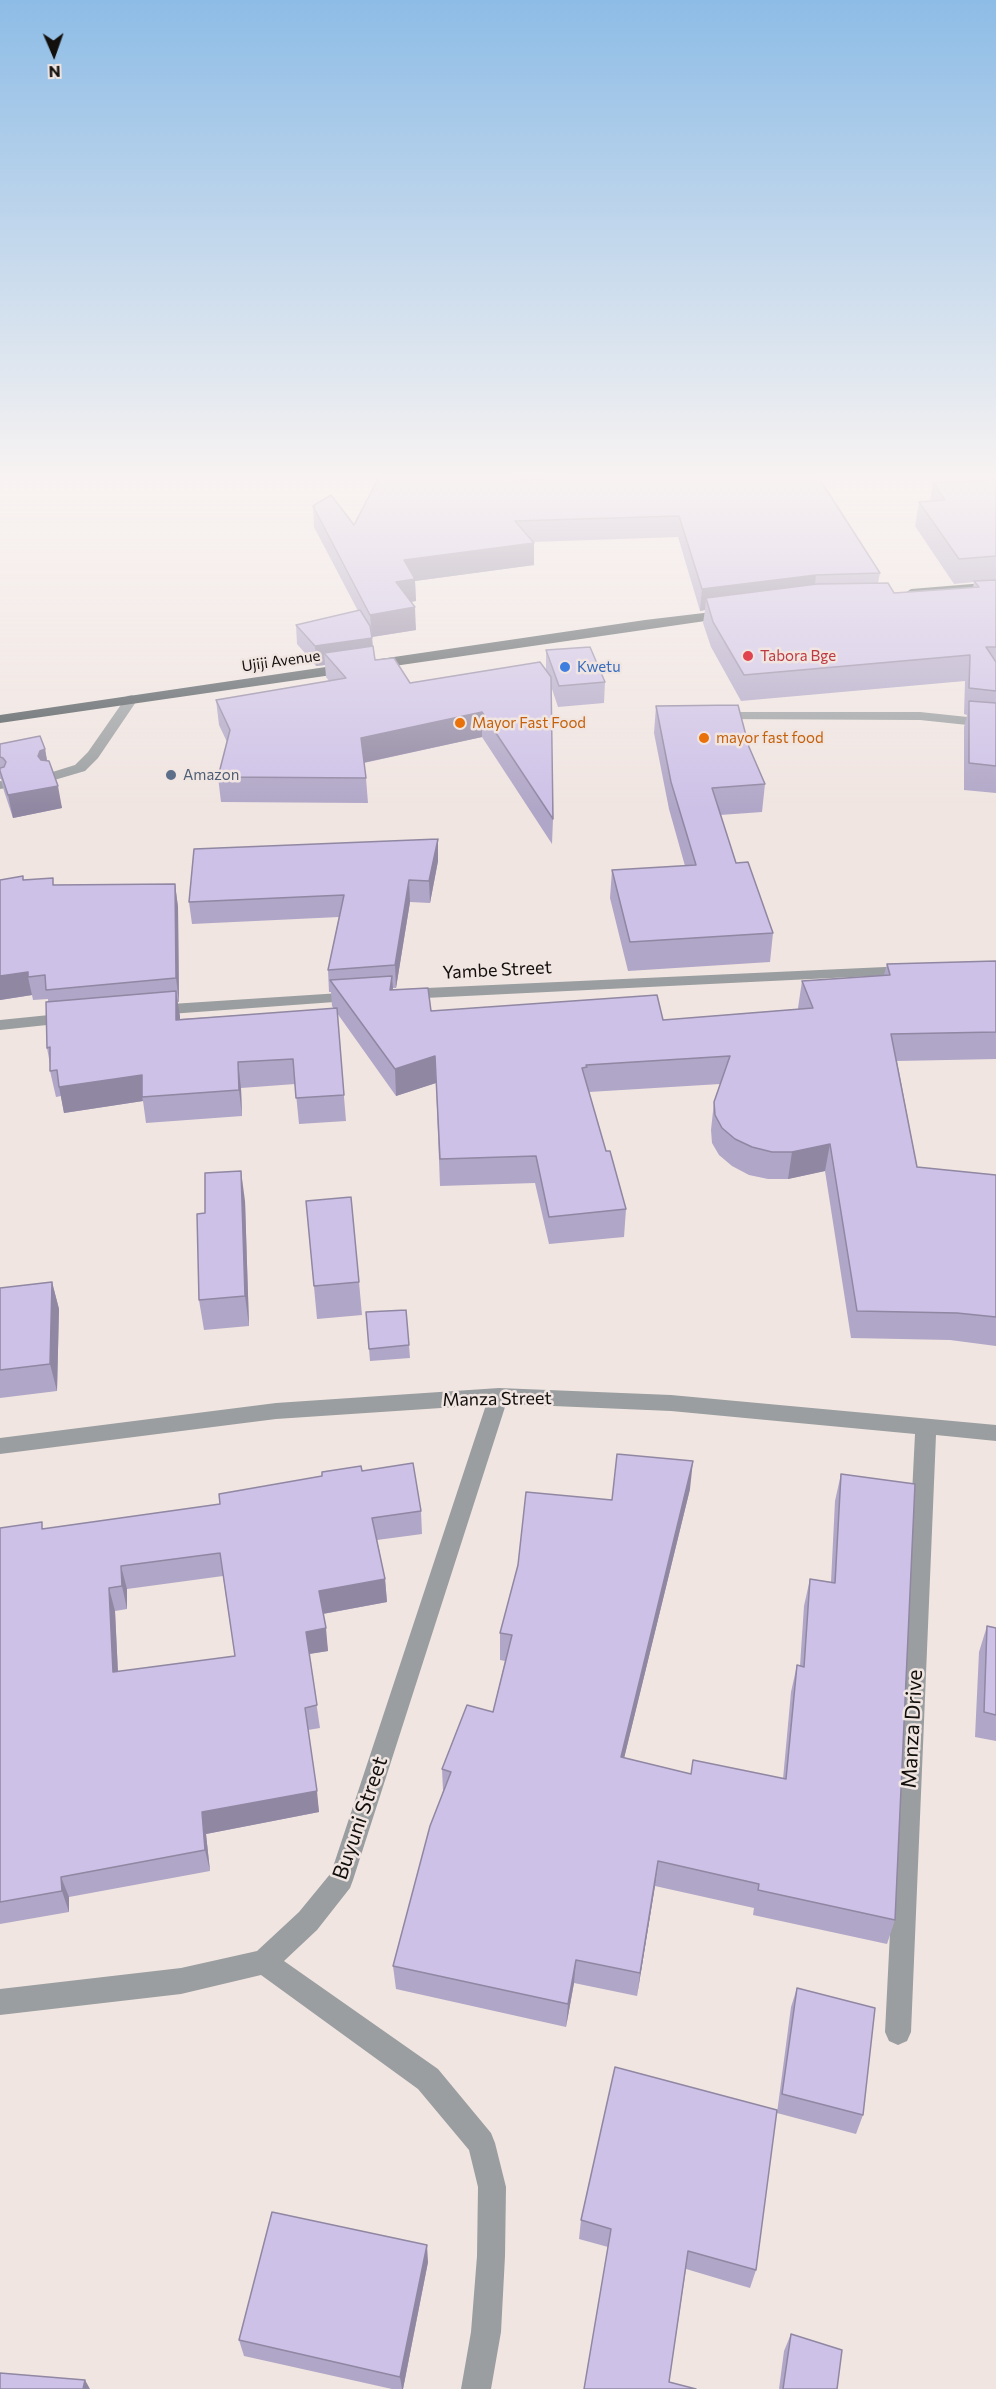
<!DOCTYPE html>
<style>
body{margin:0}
#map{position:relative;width:996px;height:2389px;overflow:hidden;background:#f0e5e1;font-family:Commissioner,sans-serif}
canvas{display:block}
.north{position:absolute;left:24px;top:24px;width:60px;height:60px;-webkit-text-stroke:4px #f0e5e1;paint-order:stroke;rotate:178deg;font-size:16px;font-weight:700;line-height:24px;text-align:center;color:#120f0d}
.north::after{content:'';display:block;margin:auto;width:21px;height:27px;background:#120f0d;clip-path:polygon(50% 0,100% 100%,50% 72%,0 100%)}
</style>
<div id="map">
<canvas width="996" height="2389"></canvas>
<div class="north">N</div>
</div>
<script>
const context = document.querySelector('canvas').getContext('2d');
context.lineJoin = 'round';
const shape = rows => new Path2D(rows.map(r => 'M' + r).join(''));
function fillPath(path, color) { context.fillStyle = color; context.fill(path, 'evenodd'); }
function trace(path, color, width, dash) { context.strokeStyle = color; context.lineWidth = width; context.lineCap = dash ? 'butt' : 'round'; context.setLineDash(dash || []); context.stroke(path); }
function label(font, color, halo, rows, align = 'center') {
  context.font = font + ' Commissioner,sans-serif'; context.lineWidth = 5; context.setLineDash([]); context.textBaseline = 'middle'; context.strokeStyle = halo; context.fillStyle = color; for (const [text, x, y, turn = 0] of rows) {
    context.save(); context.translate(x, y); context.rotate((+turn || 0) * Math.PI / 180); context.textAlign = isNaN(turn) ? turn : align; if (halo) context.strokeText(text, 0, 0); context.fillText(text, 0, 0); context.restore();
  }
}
fillPath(shape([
 [132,695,138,699,98,758,85,771,51,781,46,780,44,777,46,774,75,765,88,752,127,696,132,695],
 [719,712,920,712,996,720,996,728,920,720,714,719,712,716,719,712],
 [0,781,7,782,9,785,7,788,0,789,0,781]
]), '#9a9ea0');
fillPath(shape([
 [907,966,913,968,915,971,913,974,405,999,397,994,405,989,907,966],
 [356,992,362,994,364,997,362,1000,156,1015,148,1010,156,1005,356,992],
 [69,1013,77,1018,75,1022,0,1030,0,1020,69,1013],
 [499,1388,671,1395,996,1425,996,1441,936,1435,911,2032,907,2041,898,2045,889,2041,885,2032,915,1434,671,1411,506,1404,353,1880,350,1888,317,1930,284,1961,438,2069,491,2133,495,2143,506,2187,505,2256,501,2332,491,2389,461,2389,471,2332,477,2256,478,2187,469,2150,418,2089,261,1975,181,1994,0,2015,0,1989,181,1968,257,1951,299,1912,331,1873,486,1405,276,1419,0,1454,0,1438,276,1403,499,1388]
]), '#9a9ea0');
fillPath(shape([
 [996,582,996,590,911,597,905,593,911,589,996,582],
 [729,610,733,611,733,617,0,723,0,715,645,620,729,610]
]), '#4e565a');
fillPath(shape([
 [533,475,529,480,596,475,880,573,878,583,894,593,973,588,974,582,954,584,915,526,919,502,930,501,933,483,996,480,996,793,964,790,964,727,967,715,964,714,965,681,741,701,711,647,703,623,705,610,700,611,678,537,533,542,534,543,534,565,415,581,416,601,411,602,416,630,372,637,375,660,410,683,546,670,546,650,605,682,604,703,558,707,551,686,553,819,552,844,482,737,364,763,366,778,368,803,221,802,218,777,227,742,219,725,216,700,329,681,326,677,325,665,316,666,297,644,296,625,358,611,314,527,313,506,354,525],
 [656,706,749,747,765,784,762,812,720,815,736,863,773,933,770,962,628,971,610,898,612,870,685,866,669,809,654,733],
 [0,744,45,749,47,761,62,808,13,818,4,791,1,779,0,779],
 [438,839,438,861,430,903,410,902,396,988,393,988,393,990,431,1011,663,1020,798,1009,798,1008,802,981,884,975,887,964,996,961,996,1059,897,1061,917,1167,996,1175,996,1346,950,1340,851,1338,825,1171,788,1179,768,1179,749,1175,732,1166,719,1155,712,1143,711,1130,714,1102,720,1084,589,1092,606,1151,626,1209,624,1237,549,1244,535,1183,440,1186,436,1083,396,1096,337,1013,346,1121,299,1124,295,1084,241,1088,242,1116,146,1123,143,1101,64,1113,61,1096,56,1097,50,1071,50,1064,47,1048,48,999,33,1000,32,995,0,1000,0,880,24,880,55,885,175,884,178,907,179,1002,177,1002,180,1019,334,1009,332,1006,331,992,329,992,328,970,339,917,192,924,189,902],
 [245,1201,249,1326,204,1330,199,1300,205,1213],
 [306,1201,359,1282,362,1315,317,1319],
 [52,1282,59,1309,57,1391,0,1398,0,1288],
 [366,1312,409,1345,410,1358,370,1361],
 [362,1471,421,1511,422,1534,377,1540,385,1579,387,1602,323,1614,328,1651,309,1654,320,1728,308,1730,319,1812,206,1834,210,1871,69,1897,69,1912,0,1924,0,1528,44,1529,220,1504],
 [223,1576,235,1656,118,1672,115,1611,127,1609,127,1589],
 [841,1474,895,1920,887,1944,753,1915,754,1908,655,1886,637,1996,574,1983,566,2027,396,1989,393,1966,443,1791,442,1769,493,1712,505,1661,500,1660,500,1633,612,1500,690,1489,624,1758,691,1774,783,1779,791,1692,797,1665,800,1666,804,1606,810,1579,831,1582,835,1501],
 [987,1626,996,1628,996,1741,975,1737,979,1652],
 [797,1988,863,2115,856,2134,777,2113,791,2007],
 [581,2220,756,2270,750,2288,686,2269,669,2382,584,2389,608,2247,579,2239],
 [428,2262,403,2389,392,2389,244,2356,239,2340],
 [791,2334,837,2389,779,2389,784,2351]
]), '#b0a6c7');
fillPath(shape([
 [517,475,533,475,512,502,512,482],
 [534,543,534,565,415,581,416,601,397,604,396,582,404,560],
 [816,575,814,597,706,598,705,610,700,611,702,589],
 [415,607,416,630,372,637,370,615],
 [372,638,373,658,324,653,325,665,316,666,315,646],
 [482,712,482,737,362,763,361,738],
 [45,749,49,771,38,756,40,751],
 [58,786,62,808,13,818,8,795],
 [438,839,438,861,430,903,429,881],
 [409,880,410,902,396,988,395,965],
 [175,884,178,907,179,1002,176,978],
 [28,972,28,977,32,995,0,1000,0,976],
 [392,976,394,1003,390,990],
 [176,991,180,1016,180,1045,176,1020],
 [435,1056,436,1083,396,1096,395,1069],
 [238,1062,241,1088,242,1116,239,1090],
 [142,1075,142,1097,143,1101,64,1113,59,1087],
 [830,1144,825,1171,788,1179,792,1152],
 [241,1171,245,1201,249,1326,245,1296],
 [52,1282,59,1309,57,1391,50,1364],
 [693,1461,690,1489,618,1783,621,1757],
 [121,1566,127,1589,127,1609,122,1586],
 [385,1579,387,1602,322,1614,319,1591],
 [109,1588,115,1611,119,1695,113,1672],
 [326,1628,328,1651,309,1654,306,1632],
 [317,1791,319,1812,206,1834,210,1871,205,1850,202,1812],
 [658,1861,655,1886,637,1996,640,1973],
 [61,1877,69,1897,69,1912,62,1891],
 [576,1960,574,1983,566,2027,568,2004],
 [427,2245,428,2262,403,2389,402,2389,400,2377],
 [85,2380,90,2389,83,2389]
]), '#9087a2');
const building = shape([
 [380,475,517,475,512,482,596,475,817,475,880,573,816,575,702,589,679,516,515,521,534,543,404,560,415,579,396,582,415,607,370,615,313,506,331,495,354,525,380,475],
 [996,480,996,556,959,559,919,502,945,500,933,483,996,480],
 [996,580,996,647,986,647,996,662,996,691,969,688,970,655,744,675,713,622,706,598,817,584,888,583,894,593,979,587,974,581,996,580],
 [360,610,370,626,372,638,315,646,296,625,360,610],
 [373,646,375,660,394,658,410,683,540,662,551,677,553,819,482,712,361,738,366,778,218,777,230,730,216,700,346,678,324,653,373,646],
 [590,647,605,682,559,686,546,650,590,647],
 [969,701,996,703,996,766,969,763,969,701],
 [738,705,749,747,765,784,712,788,736,863,748,862,773,933,630,942,612,870,696,865,671,782,656,706,738,705],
 [40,736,45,749,40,751,38,756,41,760,49,761,58,786,8,795,0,771,0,768,4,767,6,762,3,758,0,757,0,744,40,736],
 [438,839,429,881,409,880,395,965,328,970,344,895,189,902,194,849,438,839],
 [23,876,23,880,53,878,53,885,175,884,176,978,46,990,45,975,28,977,28,972,0,976,0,880,23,876],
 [996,961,996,1032,891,1034,917,1167,996,1175,996,1317,957,1313,857,1311,830,1144,792,1152,772,1152,752,1147,735,1139,722,1128,715,1115,714,1102,730,1056,586,1065,587,1067,582,1068,606,1151,610,1151,626,1209,549,1217,536,1156,440,1159,435,1056,395,1069,330,980,392,976,390,990,428,988,431,1011,657,995,663,1020,813,1008,802,981,890,975,887,964,996,961],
 [176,991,176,1020,337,1008,344,1095,296,1098,293,1059,238,1062,239,1090,142,1097,142,1075,59,1087,57,1070,50,1071,50,1047,47,1048,46,1002,176,991],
 [241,1171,245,1296,199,1300,197,1214,205,1213,205,1173,241,1171],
 [351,1197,359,1282,314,1286,306,1201,351,1197],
 [52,1282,50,1364,0,1370,0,1288,52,1282],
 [406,1310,409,1345,369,1349,366,1312,406,1310],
 [617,1454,693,1461,621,1757,691,1774,693,1760,786,1779,797,1665,804,1667,810,1579,835,1583,841,1474,915,1484,895,1920,758,1890,759,1884,658,1861,640,1973,576,1960,568,2004,393,1966,430,1826,451,1772,442,1769,467,1705,493,1712,512,1635,500,1633,518,1565,526,1492,612,1500,617,1454],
 [413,1463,421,1511,372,1518,385,1579,319,1591,326,1628,306,1632,317,1705,305,1708,317,1791,202,1812,205,1850,61,1877,62,1891,0,1902,0,1528,42,1522,42,1529,220,1504,219,1494,322,1476,322,1472,361,1466,362,1471,413,1463],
 [220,1553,235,1656,113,1672,109,1588,122,1586,121,1566,220,1553],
 [987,1626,996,1628,996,1715,984,1712,987,1626],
 [797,1988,875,2008,863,2115,782,2094,797,1988],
 [615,2067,777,2110,756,2270,688,2251,669,2382,696,2389,584,2389,611,2229,581,2220,615,2067],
 [272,2212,427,2245,400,2377,239,2340,272,2212],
 [791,2334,842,2350,837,2389,783,2389,791,2334],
 [0,2373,85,2380,83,2389,0,2389,0,2373]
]);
fillPath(building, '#cdc1e7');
trace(building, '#9087a2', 1.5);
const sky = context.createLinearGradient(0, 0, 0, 810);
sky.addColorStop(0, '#8dbce6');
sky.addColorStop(0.59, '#f8f3f2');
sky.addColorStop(1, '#f8f3f200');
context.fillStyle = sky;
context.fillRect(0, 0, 996, 810);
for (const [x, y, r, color] of [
 [748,656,6,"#e0444e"],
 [565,667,6,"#3f7fe0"],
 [460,723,6,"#e8710a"],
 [704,738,6,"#e8710a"],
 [171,775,6,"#5c6f8a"]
]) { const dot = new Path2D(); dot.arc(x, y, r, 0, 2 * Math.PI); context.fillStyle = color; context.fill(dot); trace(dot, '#f0e5e1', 2); }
label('15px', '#be3a42', '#f0e5e1', [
 ["Tabora Bge",760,656]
], 'left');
label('15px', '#120f0d', '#f0e5e1', [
 ["Ujiji Avenue",281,661,-8]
]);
label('15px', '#366cbe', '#f0e5e1', [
 ["Kwetu",577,667]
], 'left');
label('15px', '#c56008', '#f0e5e1', [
 ["Mayor Fast Food",472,723],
 ["mayor fast food",716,738]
], 'left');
label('15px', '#4e5e75', '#f0e5e1', [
 ["Amazon",183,775]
], 'left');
label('18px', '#120f0d', '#f0e5e1', [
 ["Yambe Street",497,970,-3],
 ["Manza Street",497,1399,-1]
]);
label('21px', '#120f0d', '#f0e5e1', [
 ["Manza Drive",912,1729,-87],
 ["Buyuni Street",360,1818,-71]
]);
</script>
